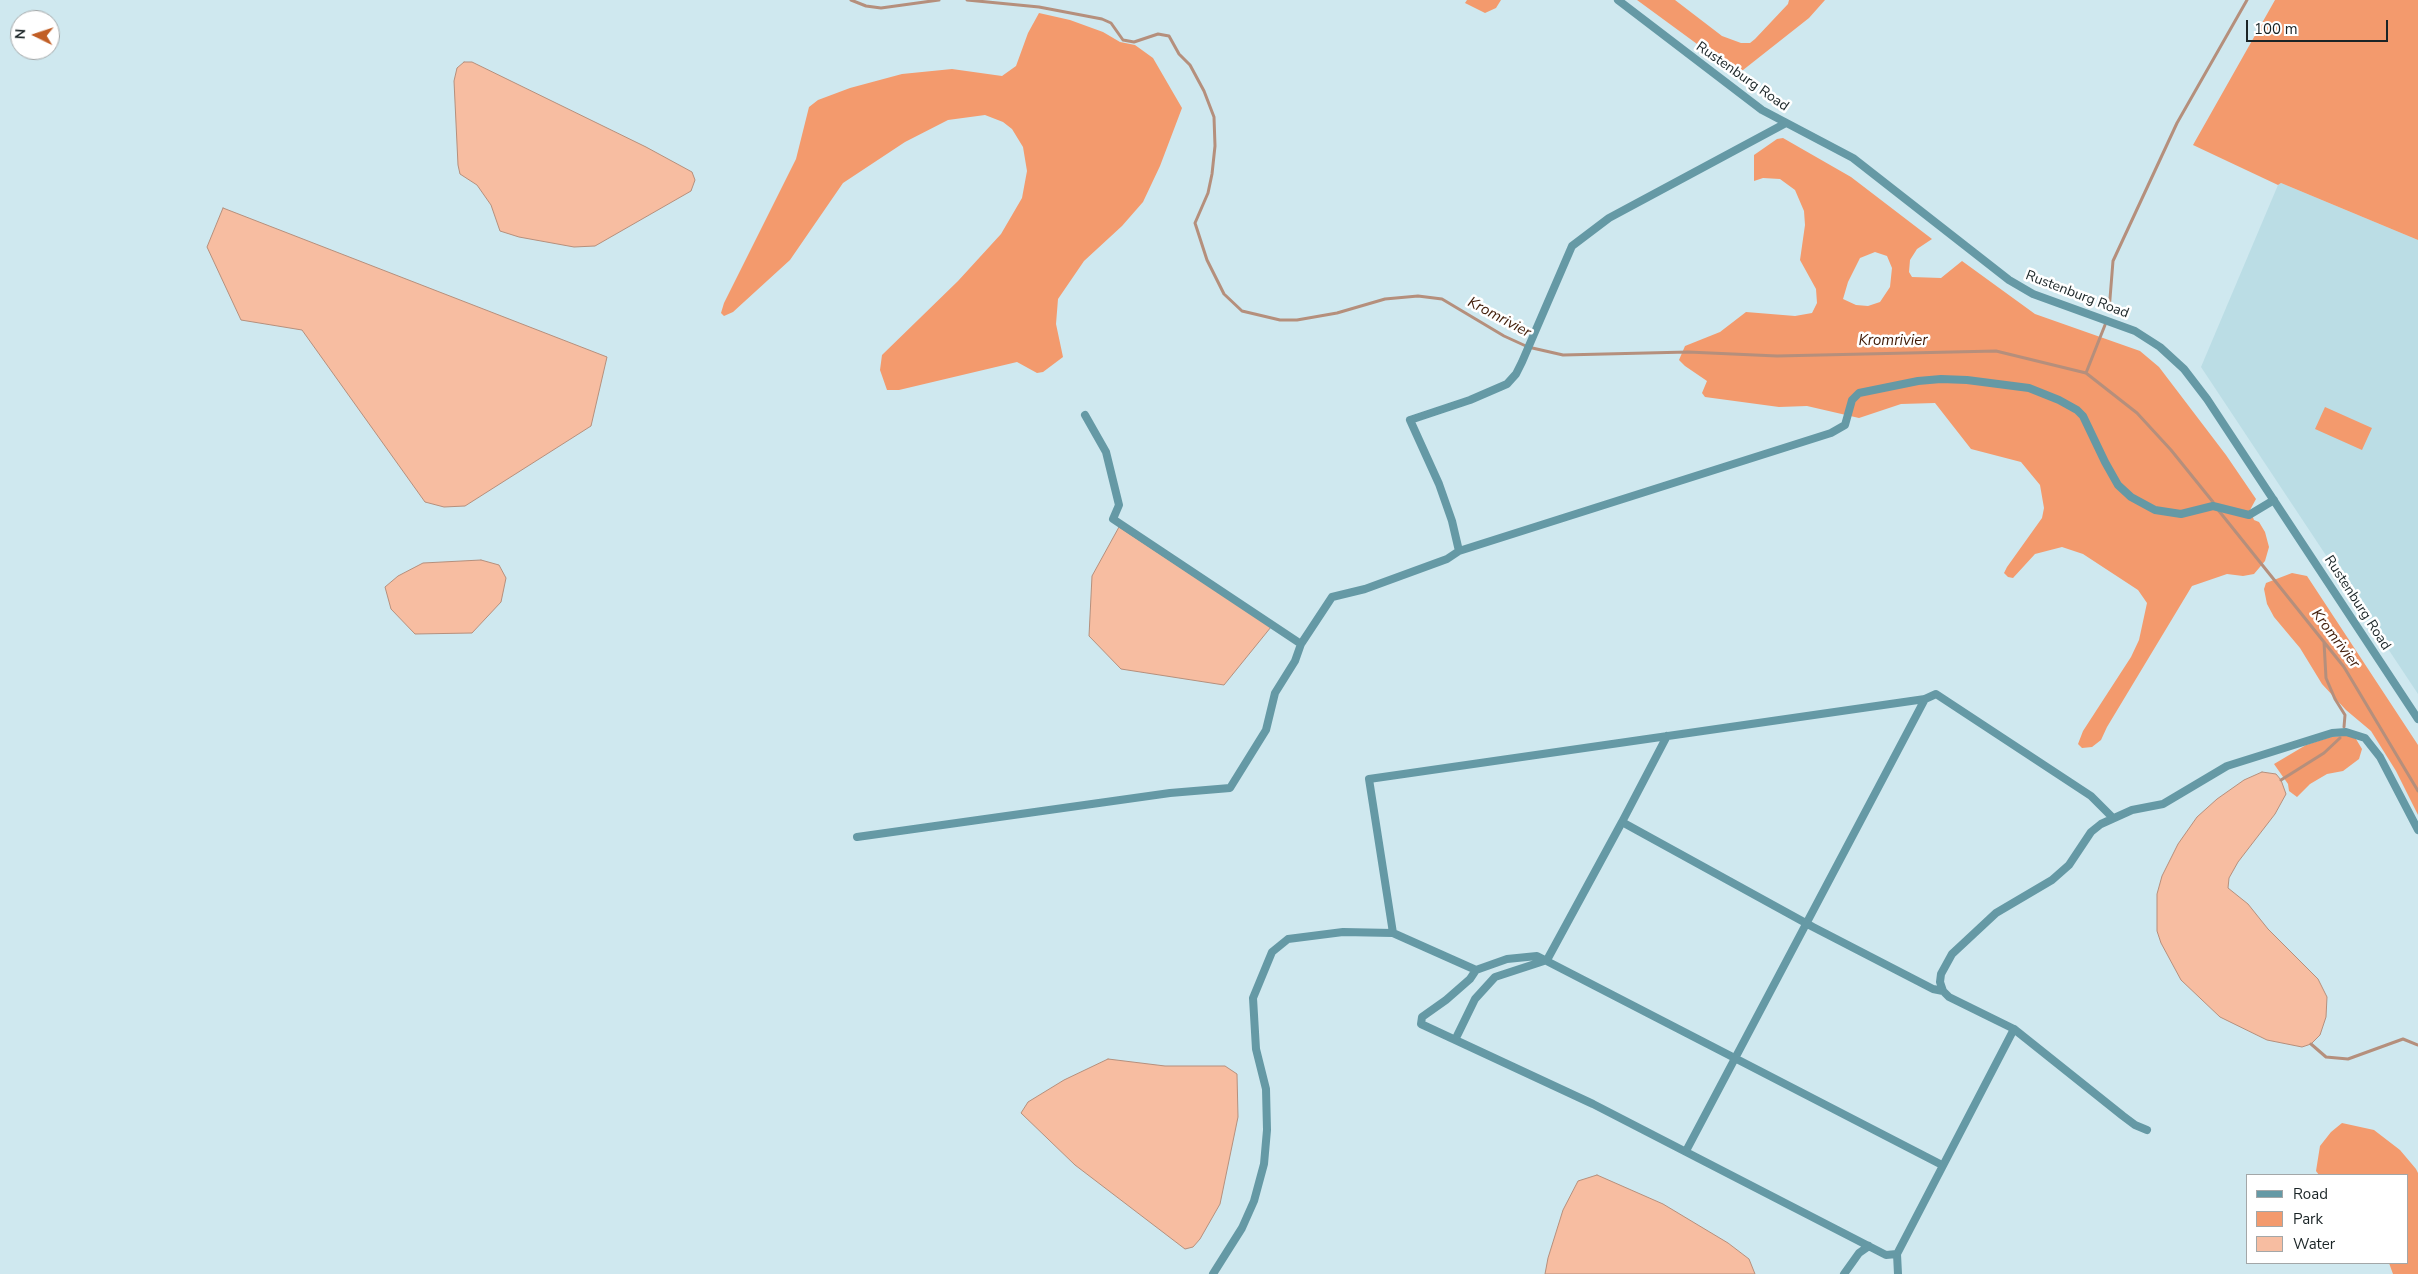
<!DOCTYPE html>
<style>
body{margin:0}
#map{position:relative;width:2418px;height:1274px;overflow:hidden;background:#cfe8ef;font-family:"Nunito Sans",sans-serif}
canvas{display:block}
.legend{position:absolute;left:2246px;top:1174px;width:162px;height:90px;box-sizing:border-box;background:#fff;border:1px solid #a3a7a8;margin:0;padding:6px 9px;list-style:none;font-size:15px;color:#1a2426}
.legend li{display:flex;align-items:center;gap:10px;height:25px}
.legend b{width:25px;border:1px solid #a3a7a8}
.north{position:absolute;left:10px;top:10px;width:50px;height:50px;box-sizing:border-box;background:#fff;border:1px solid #a3a7a8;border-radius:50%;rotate:274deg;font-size:14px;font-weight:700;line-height:20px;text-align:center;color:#1a2426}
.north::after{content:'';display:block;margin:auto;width:18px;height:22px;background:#c15e25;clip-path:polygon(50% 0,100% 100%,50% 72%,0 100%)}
.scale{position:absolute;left:2246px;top:20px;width:142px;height:22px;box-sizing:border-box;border:2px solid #1a2426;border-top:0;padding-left:6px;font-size:15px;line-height:18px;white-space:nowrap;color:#1a2426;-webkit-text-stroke:4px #fff;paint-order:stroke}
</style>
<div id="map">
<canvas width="2418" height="1274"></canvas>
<ul class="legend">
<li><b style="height:6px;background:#6599a5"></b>Road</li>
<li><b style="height:14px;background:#f39a6d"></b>Park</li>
<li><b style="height:14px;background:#f7bda1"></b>Water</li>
</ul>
<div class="north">N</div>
<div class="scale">100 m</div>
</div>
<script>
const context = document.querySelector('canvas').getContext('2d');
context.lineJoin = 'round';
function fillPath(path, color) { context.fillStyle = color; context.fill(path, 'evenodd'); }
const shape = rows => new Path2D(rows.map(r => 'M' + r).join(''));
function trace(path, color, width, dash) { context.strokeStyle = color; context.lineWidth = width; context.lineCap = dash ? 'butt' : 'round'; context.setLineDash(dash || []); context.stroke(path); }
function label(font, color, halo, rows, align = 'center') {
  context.font = font + ' "Nunito Sans",sans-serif'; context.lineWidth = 5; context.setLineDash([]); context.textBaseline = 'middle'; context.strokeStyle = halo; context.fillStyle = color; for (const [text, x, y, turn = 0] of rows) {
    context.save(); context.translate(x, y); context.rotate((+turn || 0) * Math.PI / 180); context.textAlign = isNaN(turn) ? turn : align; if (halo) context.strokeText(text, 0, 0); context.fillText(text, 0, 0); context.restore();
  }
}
fillPath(shape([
 [2281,183,2418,240,2418,694,2201,367,2278,185]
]), '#bbdde5');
fillPath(shape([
 [1467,0,1501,0,1496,8,1485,13,1465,3],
 [1637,0,1675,0,1722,36,1741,43,1750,43,1755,39,1788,4,1789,0,1825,0,1809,18,1738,74],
 [2275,0,2418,0,2418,240,2281,183,2278,185,2193,145],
 [1039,13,1070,20,1103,32,1120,42,1135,45,1153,58,1182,108,1160,166,1143,202,1122,226,1084,261,1058,299,1056,324,1063,357,1043,372,1037,373,1017,362,899,390,887,390,880,370,882,355,958,281,1001,234,1022,198,1027,171,1023,147,1012,129,1003,122,985,115,948,120,905,142,843,183,790,260,733,312,724,316,721,313,724,303,796,159,809,107,818,100,850,88,902,74,952,69,1002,76,1016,66,1028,33],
 [1783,138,1851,177,1932,239,1917,249,1910,260,1909,272,1912,277,1941,278,1962,261,2035,314,2140,351,2159,367,2226,455,2256,499,2250,510,2254,520,2259,522,2265,532,2269,547,2265,561,2254,574,2243,576,2227,574,2192,586,2107,727,2101,740,2092,747,2082,748,2078,744,2083,731,2131,657,2139,640,2147,603,2138,590,2083,554,2062,547,2035,554,2013,578,2008,577,2004,573,2007,567,2042,518,2044,508,2040,485,2021,462,1971,449,1935,403,1901,404,1859,418,1807,406,1779,407,1705,397,1702,393,1707,381,1685,366,1679,360,1685,346,1720,332,1746,312,1795,316,1812,313,1817,303,1816,289,1800,260,1805,225,1804,211,1795,190,1780,179,1763,178,1754,181,1754,155,1777,139],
 [1875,252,1887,256,1892,268,1890,287,1880,302,1868,306,1856,305,1843,299,1848,282,1860,258],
 [2325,407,2372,428,2362,450,2315,429],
 [2292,573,2307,576,2418,745,2418,815,2396,771,2371,731,2346,710,2322,684,2300,648,2274,617,2267,604,2264,589,2266,583],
 [2348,735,2356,739,2362,749,2359,759,2343,771,2327,774,2310,784,2297,797,2289,791,2288,784,2274,764,2306,745,2331,737],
 [2342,1123,2374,1130,2400,1150,2416,1169,2418,1173,2418,1274,2393,1274,2389,1263,2407,1263,2407,1175,2319,1175,2316,1171,2320,1146,2331,1132]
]), '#f39a6d');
const water = shape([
 [464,62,472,62,646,147,692,172,695,180,691,191,595,246,574,247,519,237,500,231,491,205,477,185,460,174,458,165,454,81,457,68,464,62],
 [223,208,607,357,591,426,465,506,444,507,425,502,302,330,241,320,207,247,223,208],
 [1119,527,1271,627,1224,685,1121,669,1089,636,1092,576,1119,527],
 [481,560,499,565,506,578,501,602,472,633,415,634,391,609,385,587,398,576,423,563,481,560],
 [2262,772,2276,774,2281,780,2286,794,2275,814,2238,862,2229,878,2228,888,2248,904,2268,929,2318,979,2327,997,2326,1017,2320,1035,2311,1044,2302,1047,2267,1040,2220,1017,2181,980,2161,943,2157,931,2157,894,2162,876,2178,844,2197,817,2217,799,2244,780,2262,772],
 [1108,1059,1165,1066,1225,1066,1237,1074,1238,1117,1220,1204,1200,1239,1193,1247,1185,1249,1075,1165,1021,1113,1028,1102,1064,1080,1108,1059],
 [1597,1175,1663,1204,1728,1243,1749,1259,1755,1274,1545,1274,1548,1258,1563,1210,1578,1181,1597,1175]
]);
fillPath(water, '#f7bda1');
trace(water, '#b58f7c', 1);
trace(shape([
 [851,0,866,6,881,8,939,0],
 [967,0,1039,7,1102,19,1111,23,1123,40,1134,42,1158,34,1169,36,1179,54,1190,65,1204,91,1214,117,1215,146,1212,174,1208,193,1195,223,1207,260,1224,294,1242,311,1280,320,1297,320,1337,313,1385,299,1418,296,1442,299,1504,336,1528,347,1563,355,1688,352,1777,356,1996,351,2086,373,2137,413,2171,450,2213,502],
 [2109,311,2113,261,2177,123,2247,0],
 [2086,373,2105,325],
 [2219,511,2344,667,2418,791],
 [2324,642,2326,678,2335,699,2345,715,2344,727],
 [2281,780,2324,753,2340,738],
 [2311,1044,2326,1057,2348,1059,2403,1039,2418,1045]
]), '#b58f7c', 3);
trace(shape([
 [1618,0,1762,110,1853,158,2009,280,2033,294,2135,331,2160,347,2184,369,2207,399,2418,719],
 [1459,551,1831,433,1845,425,1852,400,1859,393,1918,381,1941,379,1967,380,2029,388,2059,400,2077,410,2083,416,2105,462,2118,485,2131,497,2155,510,2181,514,2213,506,2249,515,2274,500],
 [1301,644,1332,597,1365,589,1447,559,1459,551,1452,521,1439,484,1410,420,1470,400,1507,384,1516,374,1522,362,1572,246,1609,218,1786,123],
 [1622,822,1667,736],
 [857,837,1170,793,1230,788,1266,730,1275,693,1295,661,1301,644,1113,519,1119,505,1106,452,1085,415],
 [1393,933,1476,970],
 [2014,1029,2123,1116,2135,1125,2147,1130],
 [1456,1038,1475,999,1495,977,1547,960,1622,822,1813,927,1933,989,1943,991],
 [1686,1151,1925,699],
 [1942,1165,1537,956,1507,959,1476,970,1470,979,1446,1000,1422,1017,1421,1024,1593,1104,1886,1255,1897,1254,2014,1029,1949,997,1943,991,1940,982,1941,974,1952,954,1996,913,2052,880,2069,865,2091,832,2101,824,2132,810,2163,804,2227,766,2332,733,2346,732,2365,738,2380,757,2418,830],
 [1897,1254,1898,1274],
 [1213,1274,1242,1228,1254,1201,1264,1164,1267,1130,1266,1089,1256,1049,1253,998,1272,952,1288,939,1343,932,1393,933,1369,779,1925,699,1936,694,2091,796,2113,818],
 [1844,1274,1859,1253,1869,1246]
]), '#6599a5', 8);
label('14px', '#1a2426', '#fff', [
 ["Rustenburg Road",1742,77,35],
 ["Rustenburg Road",2077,295,21],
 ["Rustenburg Road",2357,603,57]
]);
label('italic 15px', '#421d09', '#fff', [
 ["Kromrivier",1499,318,28],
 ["Kromrivier",1893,341],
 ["Kromrivier",2335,639,53]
]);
</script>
